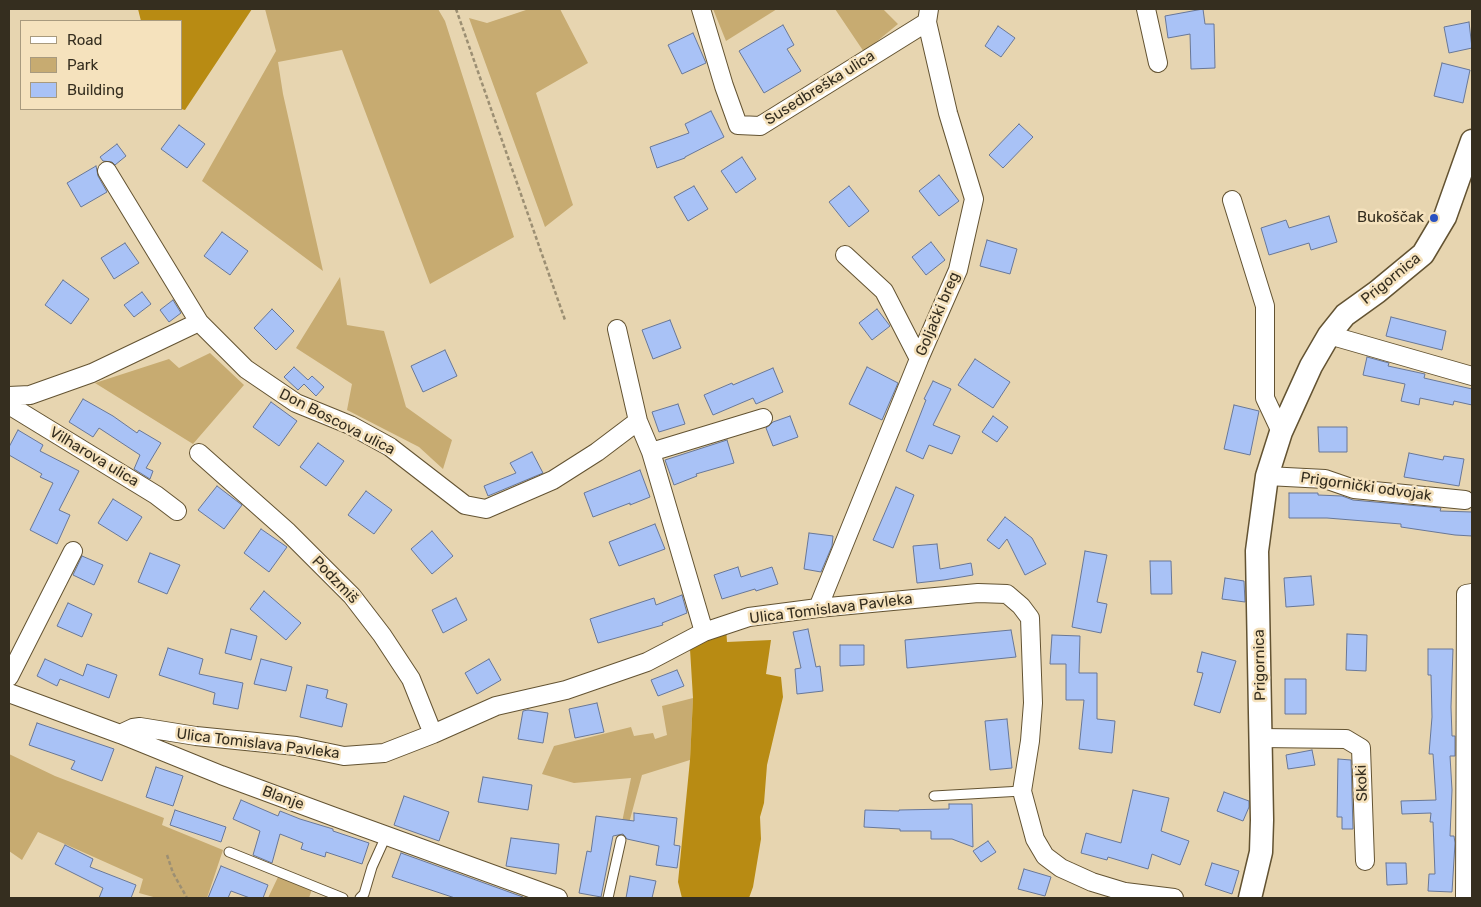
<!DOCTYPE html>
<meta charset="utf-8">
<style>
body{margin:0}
#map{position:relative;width:1481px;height:907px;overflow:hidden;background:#e7d5b0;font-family:Rubik,sans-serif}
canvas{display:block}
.frame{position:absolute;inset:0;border:10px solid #352e1f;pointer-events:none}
.legend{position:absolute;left:20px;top:20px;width:162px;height:90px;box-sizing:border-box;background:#f5e2bd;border:1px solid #a89a7e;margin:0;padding:6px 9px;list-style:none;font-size:15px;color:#352e1f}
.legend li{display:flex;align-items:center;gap:10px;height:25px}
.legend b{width:25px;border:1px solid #a89a7e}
</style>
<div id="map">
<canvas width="1481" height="907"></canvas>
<div class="frame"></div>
<ul class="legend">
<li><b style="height:6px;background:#fff"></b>Road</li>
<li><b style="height:14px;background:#c7ab71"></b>Park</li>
<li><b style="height:14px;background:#a9c2f6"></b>Building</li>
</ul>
</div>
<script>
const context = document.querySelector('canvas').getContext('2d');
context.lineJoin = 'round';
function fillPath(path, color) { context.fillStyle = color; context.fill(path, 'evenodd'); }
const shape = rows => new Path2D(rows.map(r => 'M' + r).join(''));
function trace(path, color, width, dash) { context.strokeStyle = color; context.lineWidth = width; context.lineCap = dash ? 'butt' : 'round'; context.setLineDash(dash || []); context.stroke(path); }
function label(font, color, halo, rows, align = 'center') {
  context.font = font + ' Rubik,sans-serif'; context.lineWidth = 5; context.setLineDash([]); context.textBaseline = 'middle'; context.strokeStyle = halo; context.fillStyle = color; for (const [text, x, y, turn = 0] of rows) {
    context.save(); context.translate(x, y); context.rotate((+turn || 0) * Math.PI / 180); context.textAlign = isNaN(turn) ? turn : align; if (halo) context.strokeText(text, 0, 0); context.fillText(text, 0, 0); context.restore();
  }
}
fillPath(shape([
 [265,9,438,9,445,21,514,237,430,284,342,50,278,62,283,94,323,271,202,181,276,51],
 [529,9,560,9,588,63,536,93,573,205,545,227,469,18,487,23],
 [713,9,777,9,726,41],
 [835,9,883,9,898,24,864,52],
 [340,277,347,325,384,331,406,407,452,440,443,469,419,447,347,410,352,384,296,348],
 [210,353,244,385,193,444,95,383,169,359,179,368],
 [693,698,690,760,642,775,625,838,619,837,631,778,574,783,542,774,554,746,631,727,634,736,653,733,655,739,667,735,662,706],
 [9,754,55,776,164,818,162,825,223,850,207,898,157,898,139,893,143,879,38,832,22,860,9,851],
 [279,875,312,889,309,898,268,898]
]), '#c7ab71');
fillPath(shape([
 [138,9,252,9,185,110,181,109,181,21,141,21],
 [726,627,727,642,771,640,766,674,781,677,783,697,767,765,764,803,760,817,761,839,753,887,749,898,682,898,678,882,690,760,693,698,690,649,705,638]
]), '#b88b13');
const building = shape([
 [1203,9,1205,24,1214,24,1215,68,1191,69,1190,34,1168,38,1165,16,1203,9],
 [1469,22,1472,48,1449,53,1444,27,1469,22],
 [783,25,794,45,787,49,801,71,764,93,739,51,783,25],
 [998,26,1015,38,1001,57,985,46,998,26],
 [693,33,706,63,682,74,668,45,693,33],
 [1442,63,1470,70,1463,103,1434,96,1442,63],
 [711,111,724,137,685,157,685,158,657,168,650,147,689,133,685,124,711,111],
 [1019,124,1033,137,1003,168,989,155,1019,124],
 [179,125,205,144,187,168,161,149,179,125],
 [117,144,126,156,115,165,112,162,103,161,100,157,117,144],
 [742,157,756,179,736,193,721,171,742,157],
 [96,166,98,176,107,192,81,207,67,183,96,166],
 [939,175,959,201,939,216,919,191,939,175],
 [694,186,708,209,688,221,674,197,694,186],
 [849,186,869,211,849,227,829,202,849,186],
 [1329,216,1337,242,1311,250,1309,243,1269,255,1261,228,1286,220,1289,228,1329,216],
 [222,232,248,251,230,275,204,256,222,232],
 [987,240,1017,249,1010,274,980,266,987,240],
 [931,242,945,260,926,275,912,257,931,242],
 [125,243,139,263,114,279,101,258,125,243],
 [63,280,89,299,71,324,45,305,63,280],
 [142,292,151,304,134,317,124,305,142,292],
 [173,300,181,313,169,322,160,310,173,300],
 [272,309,294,331,276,350,254,328,272,309],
 [877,309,890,326,872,340,859,323,877,309],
 [1391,317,1446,331,1442,350,1386,336,1391,317],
 [670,320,681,348,653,359,642,330,670,320],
 [445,350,457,376,423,392,411,366,445,350],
 [1367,357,1389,363,1388,366,1425,374,1424,378,1472,389,1472,405,1454,401,1453,405,1420,398,1419,405,1401,401,1405,384,1363,375,1367,357],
 [975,359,1010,382,993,408,958,385,975,359],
 [294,367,308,380,312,376,324,387,316,396,304,384,298,390,284,377,294,367],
 [867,367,898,383,882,420,849,404,867,367],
 [773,368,783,392,756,404,753,398,713,415,704,395,732,383,733,385,773,368],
 [933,381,951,389,933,425,960,436,952,454,929,445,923,459,906,451,926,400,924,399,933,381],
 [83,399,113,416,137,433,139,430,161,443,146,468,153,471,150,479,134,469,140,455,99,428,93,437,69,422,83,399],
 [271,402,297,421,279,446,253,427,271,402],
 [678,404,685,424,659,432,652,412,678,404],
 [1234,405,1259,411,1250,455,1224,449,1234,405],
 [790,416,798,437,773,446,766,428,773,422,790,416],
 [993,416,1008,427,997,442,982,432,993,416],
 [1318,427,1347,427,1347,452,1319,452,1318,427],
 [18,430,43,445,40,451,79,471,59,510,70,515,57,544,30,530,53,483,40,477,42,474,9,455,9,447,18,430],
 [727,440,734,463,696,474,697,476,674,485,665,460,727,440],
 [318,443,344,461,326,486,300,467,318,443],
 [532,452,543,473,488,496,484,486,516,473,510,463,532,452],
 [1409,453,1443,460,1444,456,1464,459,1459,486,1404,477,1409,453],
 [640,470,650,497,630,505,630,503,593,517,584,493,640,470],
 [217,486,242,505,224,529,198,510,217,486],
 [896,487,914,495,893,548,873,540,896,487],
 [366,491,392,510,374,534,348,515,366,491],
 [1289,493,1318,493,1318,495,1342,496,1353,500,1441,508,1440,511,1472,512,1472,536,1455,535,1401,527,1401,524,1327,518,1289,518,1289,493],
 [113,499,142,517,127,541,98,523,113,499],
 [1005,517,1032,538,1046,564,1025,575,1007,539,999,549,987,540,1005,517],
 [655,524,665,549,619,566,609,542,655,524],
 [261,529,287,547,269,572,244,553,261,529],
 [432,531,453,556,432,574,411,549,432,531],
 [809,533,833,536,832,546,821,572,804,569,809,533],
 [937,544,940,569,971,563,973,575,944,580,917,583,913,546,937,544],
 [1085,551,1107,555,1097,602,1107,604,1101,633,1072,627,1085,551],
 [150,553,180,565,167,594,138,582,150,553],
 [82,556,103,565,94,585,73,575,82,556],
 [1150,561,1171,561,1172,594,1151,594,1150,561],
 [738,567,741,577,772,567,778,584,756,591,755,589,722,599,714,575,738,567],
 [1311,576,1314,605,1286,607,1284,578,1311,576],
 [1225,578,1244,581,1245,602,1222,599,1225,578],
 [264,591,301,623,286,640,250,609,264,591],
 [682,595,687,613,662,623,663,625,598,643,590,619,654,598,656,605,682,595],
 [456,598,467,620,443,633,432,610,456,598],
 [68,603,92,614,82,637,57,626,68,603],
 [231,629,257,636,251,660,225,653,231,629],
 [808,629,816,667,820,666,823,691,797,694,795,669,801,668,793,632,808,629],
 [1011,630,1016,657,907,668,905,640,1011,630],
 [1347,634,1367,635,1366,671,1346,670,1347,634],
 [1052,635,1080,636,1079,673,1097,673,1097,719,1115,721,1112,753,1079,749,1084,700,1066,700,1066,664,1050,664,1052,635],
 [840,645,864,645,864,665,840,666,840,645],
 [168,648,203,659,199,674,243,683,238,709,213,704,215,693,159,675,168,648],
 [1428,649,1453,649,1451,707,1452,736,1455,736,1455,756,1450,756,1452,790,1450,836,1454,836,1455,843,1452,892,1428,891,1429,874,1435,874,1433,822,1430,822,1431,813,1402,814,1401,801,1436,800,1433,754,1429,754,1432,717,1431,675,1428,675,1428,649],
 [1202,652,1236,661,1220,713,1194,705,1203,673,1197,672,1202,652],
 [45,659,83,676,87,664,117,675,109,698,60,679,57,686,37,676,45,659],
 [261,659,292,667,286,691,254,684,261,659],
 [489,659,501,680,477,694,465,673,489,659],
 [677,670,684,686,658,696,651,680,677,670],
 [1285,679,1306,679,1306,714,1285,714,1285,679],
 [307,685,328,690,326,698,347,704,342,727,300,717,307,685],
 [597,703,604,732,575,738,569,709,597,703],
 [528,710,548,713,543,743,518,739,523,711,528,710],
 [1007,719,1012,768,990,770,985,721,1007,719],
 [37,723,114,749,102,781,71,769,75,761,29,745,37,723],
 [1312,750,1315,765,1288,769,1286,755,1312,750],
 [1338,759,1351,760,1353,829,1342,829,1342,817,1337,817,1338,759],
 [156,767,183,776,173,806,146,797,156,767],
 [483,777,532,785,528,810,478,802,483,777],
 [1133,790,1169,798,1161,831,1189,841,1180,865,1152,854,1148,869,1108,857,1107,860,1081,853,1086,833,1121,843,1133,790],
 [1224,792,1249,801,1249,807,1243,821,1217,811,1224,792],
 [404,796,449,812,439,841,394,825,404,796],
 [241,800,278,816,280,811,300,819,333,829,333,831,369,843,362,864,326,852,325,857,301,849,303,843,280,834,272,863,253,855,260,831,233,819,241,800],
 [949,804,972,804,973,847,952,839,931,839,931,831,900,831,900,829,864,827,865,810,899,811,899,810,949,809,949,804],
 [175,810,226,827,221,842,170,825,175,810],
 [634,813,677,818,674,845,680,846,677,868,656,865,659,846,627,839,623,834,613,836,601,897,579,893,587,851,591,852,596,816,634,821,634,813],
 [511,838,559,844,556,874,506,866,511,838],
 [988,841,996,852,981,862,973,851,988,841],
 [65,845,93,859,90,867,136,885,131,898,99,898,103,888,55,864,65,845],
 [401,853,523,897,523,898,455,898,392,877,401,853],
 [1212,863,1239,871,1232,894,1205,885,1212,863],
 [1386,863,1406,863,1407,884,1387,885,1386,863],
 [221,866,268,885,263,898,250,898,231,891,228,898,208,898,221,866],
 [1024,869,1051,877,1045,896,1018,889,1024,869],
 [630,876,656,881,652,898,626,898,630,876]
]);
fillPath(building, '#a9c2f6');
trace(building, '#687797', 1);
const service = shape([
 [934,796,1022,791],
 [229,852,343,898],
 [360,898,364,894,372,867,386,836],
 [608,898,621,840]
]);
const minor = shape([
 [701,9,724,86,738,125,760,126,927,22],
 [1146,9,1158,63],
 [107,171,199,322,246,369,296,403,350,425,390,447,465,505,486,509,553,480,597,452,638,421],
 [1232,200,1265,306,1265,398,1281,432],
 [845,255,884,291,919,359],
 [617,329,638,421,651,452,704,632],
 [1329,335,1472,376],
 [9,396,30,395,92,373,199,322],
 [9,405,156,495,177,511],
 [651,452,763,418],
 [199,453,288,532,352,596,382,635,411,679,433,734],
 [1267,476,1325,479,1354,489,1465,500],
 [818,608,919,359,958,270,974,199,948,113,927,22,929,9],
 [9,677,73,551],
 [9,693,120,734,221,775,332,816,558,898],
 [120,734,133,728,140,727,196,736,296,746,344,756,384,753,433,734,496,706,566,690,647,662,704,632,749,617,818,608,978,593,1007,594,1021,606,1030,618,1033,703,1030,741,1022,791,1035,839,1045,856,1061,868,1092,882,1125,892,1174,898],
 [1261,738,1346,739,1361,748,1365,861],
 [1465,898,1466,594,1472,593]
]);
const tertiary = shape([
 [1250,898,1261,852,1262,820,1257,551,1267,476,1281,432,1311,366,1329,335,1345,315,1377,292,1423,254,1445,217,1472,141]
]);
trace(service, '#635332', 11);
trace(minor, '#635332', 20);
trace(tertiary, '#635332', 25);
trace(shape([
 [456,9,565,320],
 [167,855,173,873,187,898]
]), '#9c8f73', 2.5, [4, 2.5]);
trace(service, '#fff', 9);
trace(minor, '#fff', 18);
trace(tertiary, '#fff', 22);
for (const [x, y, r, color] of [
 [1434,218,5,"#2a52c1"]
]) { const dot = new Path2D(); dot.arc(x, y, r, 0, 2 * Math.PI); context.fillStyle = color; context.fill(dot); trace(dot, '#f5e2bd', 2); }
label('15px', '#352e1f', '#f5e2bd', [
 ["Susedbreška ulica",820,88,-32],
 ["Prigornica",1391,279,-39],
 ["Goljački breg",938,314,-67],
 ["Don Boscova ulica",337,422,27],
 ["Vilharova ulica",94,457,31],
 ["Prigornički odvojak",1366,487,8],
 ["Podzmiš",335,580,46],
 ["Ulica Tomislava Pavleka",831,609,-7],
 ["Prigornica",1260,665,-91],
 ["Ulica Tomislava Pavleka",258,744,7],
 ["Skoki",1362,783,-92],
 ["Blanje",283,798,20]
]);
label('15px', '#352e1f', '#f5e2bd', [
 ["Bukoščak",1424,218]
], 'right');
</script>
